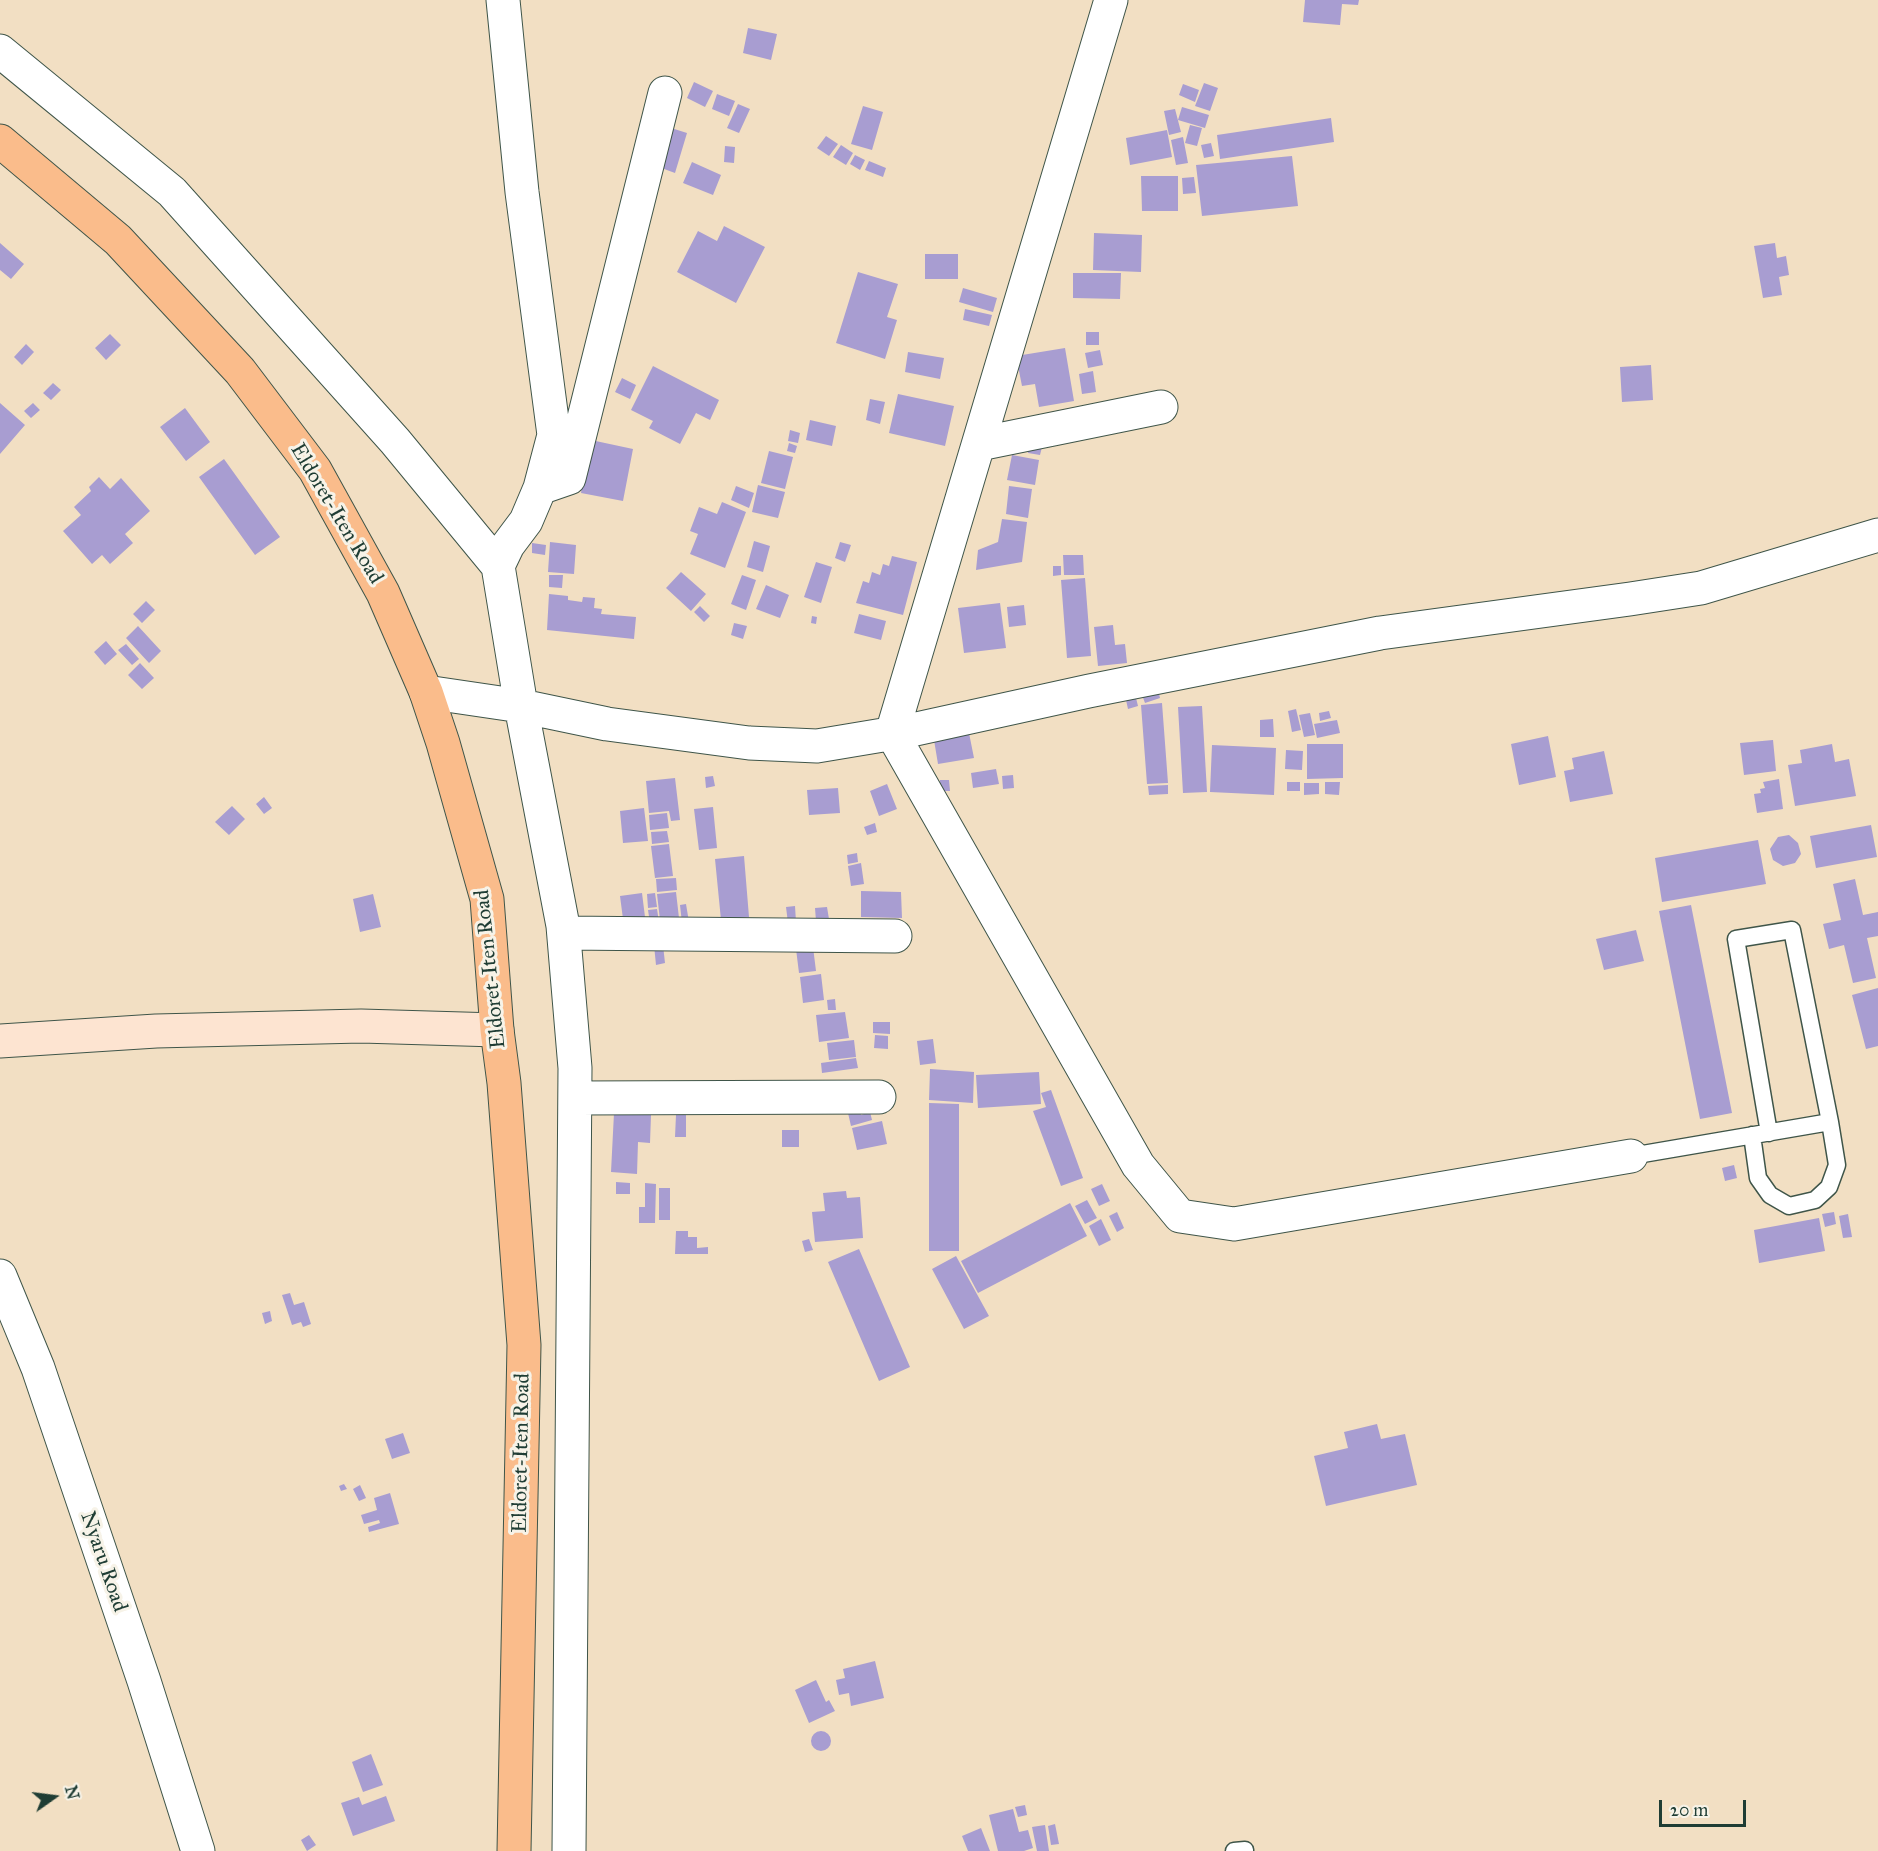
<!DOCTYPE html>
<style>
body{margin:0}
#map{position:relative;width:1878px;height:1851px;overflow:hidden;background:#f2dfc3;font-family:"IM FELL Great Primer",serif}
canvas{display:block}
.north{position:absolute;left:24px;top:1767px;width:60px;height:60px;-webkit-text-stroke:4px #f7f3e8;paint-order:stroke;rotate:76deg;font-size:16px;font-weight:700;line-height:24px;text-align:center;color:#1f3d34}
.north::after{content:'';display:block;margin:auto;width:21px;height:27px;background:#1f3d34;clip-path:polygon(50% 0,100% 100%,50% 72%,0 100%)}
.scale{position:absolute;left:1659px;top:1800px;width:87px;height:27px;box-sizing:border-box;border:3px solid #1f3d34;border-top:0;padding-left:8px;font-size:18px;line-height:21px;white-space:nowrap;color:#1f3d34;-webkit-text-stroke:4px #f7f3e8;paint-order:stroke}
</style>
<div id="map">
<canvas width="1878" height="1851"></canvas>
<div class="north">N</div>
<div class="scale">20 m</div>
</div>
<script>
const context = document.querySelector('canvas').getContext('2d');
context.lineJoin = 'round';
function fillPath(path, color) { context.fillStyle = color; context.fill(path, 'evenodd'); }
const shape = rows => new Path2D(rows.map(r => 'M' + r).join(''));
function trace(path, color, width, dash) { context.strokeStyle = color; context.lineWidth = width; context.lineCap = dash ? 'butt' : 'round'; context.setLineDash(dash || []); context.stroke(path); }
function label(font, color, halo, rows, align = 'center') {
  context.font = font + ' "IM FELL Great Primer",serif'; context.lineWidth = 6; context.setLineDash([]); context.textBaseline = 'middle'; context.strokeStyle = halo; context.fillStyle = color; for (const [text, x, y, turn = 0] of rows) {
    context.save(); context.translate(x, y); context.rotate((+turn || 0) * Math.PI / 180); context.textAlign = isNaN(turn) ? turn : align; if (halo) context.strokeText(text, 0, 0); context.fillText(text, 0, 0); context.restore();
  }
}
fillPath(shape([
 [1305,0,1359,0,1358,5,1342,4,1340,25,1303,22],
 [748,28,777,34,771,60,743,53],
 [694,82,713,91,705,107,687,98],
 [1204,83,1218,88,1210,111,1195,106],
 [1183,84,1199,90,1195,102,1179,95],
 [717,94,735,101,729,116,712,109],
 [738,104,750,109,739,133,727,128],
 [863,106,883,112,872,150,851,144],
 [1182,107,1209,115,1205,128,1178,120],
 [1175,109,1181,132,1169,135,1164,111],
 [1331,118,1334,142,1220,159,1217,135],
 [1190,125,1202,128,1197,146,1185,143],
 [668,127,687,133,675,173,656,166],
 [1167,130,1172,157,1130,165,1126,138],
 [826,136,838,144,829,156,817,148],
 [1183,137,1188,163,1176,165,1171,140],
 [1211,143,1214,156,1204,158,1201,145],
 [841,145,853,153,846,165,833,157],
 [725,146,735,147,734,163,724,162],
 [855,155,865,160,860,170,850,164],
 [1292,156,1298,206,1202,216,1196,165],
 [869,161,886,168,883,177,865,170],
 [692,162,721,175,713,195,683,183],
 [1141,176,1178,176,1178,211,1142,211],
 [1194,177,1196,193,1183,194,1182,178],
 [724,226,765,247,736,303,677,272,698,231,717,241],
 [1094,233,1142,235,1141,272,1093,270],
 [0,243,24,264,11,279,0,270],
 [1775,243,1777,258,1786,256,1789,275,1779,277,1782,295,1763,298,1754,246],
 [925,254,958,254,958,279,925,279],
 [858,272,898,284,887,317,897,320,885,359,836,343],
 [1073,273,1121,273,1120,299,1073,298],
 [963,288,997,298,993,312,959,302],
 [965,309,992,315,989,326,963,320],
 [1086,332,1099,332,1099,345,1086,345],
 [110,334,121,345,106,360,95,348],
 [26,344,34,352,22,365,14,357],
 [1065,348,1074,401,1039,407,1035,384,1022,386,1016,356],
 [1100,350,1103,365,1088,368,1085,353],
 [908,352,944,358,940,379,905,372],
 [1651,365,1653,400,1622,402,1620,367],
 [653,366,719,400,710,420,696,413,680,444,649,428,653,421,631,410],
 [1093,371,1096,392,1082,394,1079,374],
 [622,378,636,385,630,399,615,392],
 [53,383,61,390,51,400,43,393],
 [898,394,954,406,945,446,889,433],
 [870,399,885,402,880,424,866,420],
 [0,403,25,425,0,454],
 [33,403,40,410,31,418,24,411],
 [185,408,210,442,186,461,160,427],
 [810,420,836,426,832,446,806,440],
 [790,430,800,433,798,443,788,441],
 [591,440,633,449,623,501,581,493],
 [789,443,797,446,795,453,787,451],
 [1029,445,1042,447,1040,455,1028,453],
 [769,451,793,457,785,489,761,483],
 [1012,455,1039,460,1035,485,1007,480],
 [224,459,280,537,255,555,199,477],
 [99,477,110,489,121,478,150,511,125,534,133,543,110,564,102,555,92,564,63,531,81,515,74,507,91,491,89,487],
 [758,485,785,492,778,518,752,512],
 [736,486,754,493,749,508,731,500],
 [1009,486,1032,489,1028,518,1006,514],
 [722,502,746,512,725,568,690,554,698,534,690,531,699,507,717,514],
 [1002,519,1027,522,1022,562,976,570,978,550,998,542],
 [754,541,770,546,763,572,747,567],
 [550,542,576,545,574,574,548,572],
 [840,542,851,545,845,562,835,558],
 [532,543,546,545,545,555,532,553],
 [1063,555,1083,555,1084,575,1064,575],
 [892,556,917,562,903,615,856,603,863,581,869,583,872,572,880,575,883,564,889,566],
 [816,562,832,567,821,603,804,597],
 [1053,566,1061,566,1061,575,1053,576],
 [681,572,706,594,691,611,666,588],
 [549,575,563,575,562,588,549,587],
 [742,575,756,580,746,610,731,604],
 [1085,578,1091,656,1067,658,1061,580],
 [766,585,789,595,780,618,756,609],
 [549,594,568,596,568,600,582,602,583,597,595,598,594,608,602,609,601,614,636,617,634,639,547,630],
 [146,601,155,610,142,623,133,614],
 [1000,603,1006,648,964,653,958,608],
 [1024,605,1026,625,1009,627,1007,607],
 [700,606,710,616,704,622,694,612],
 [859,614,886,621,881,640,854,633],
 [812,616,817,617,816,624,811,623],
 [734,623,747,626,743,639,731,635],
 [1113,625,1115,645,1125,644,1127,663,1098,666,1094,627],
 [138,626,161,651,149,663,126,638],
 [106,641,117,654,105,665,94,652],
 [126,644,139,659,132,665,118,650],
 [140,663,154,678,142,689,128,675],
 [1158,690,1160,698,1145,703,1142,695],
 [1136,698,1138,706,1128,709,1126,700],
 [1162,703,1168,783,1147,784,1141,705],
 [1202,706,1207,792,1183,793,1178,707],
 [1296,709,1301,730,1292,732,1288,711],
 [1329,711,1331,718,1320,721,1319,713],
 [1310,713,1315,735,1304,737,1299,715],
 [1273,719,1274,737,1260,737,1260,720],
 [1337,720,1340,733,1317,738,1314,724],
 [969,733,974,758,938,764,934,740],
 [1548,736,1556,777,1519,785,1511,744],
 [1773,740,1776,771,1744,775,1740,743],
 [1307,744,1343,744,1343,778,1307,779],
 [1832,744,1835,762,1849,759,1856,796,1795,806,1788,765,1802,763,1800,750],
 [1212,745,1276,748,1274,795,1210,792],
 [1286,750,1303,751,1302,770,1285,769],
 [1604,751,1613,794,1570,802,1564,771,1574,769,1572,758],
 [996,769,999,784,973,788,971,773],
 [1013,775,1014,788,1003,789,1002,776],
 [713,776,715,786,706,788,705,777],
 [675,778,680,820,671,821,669,811,649,813,646,781],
 [1779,779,1783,809,1757,813,1754,794,1761,793,1760,789,1765,788,1763,782],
 [940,780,949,780,950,791,940,791],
 [1287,782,1300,782,1300,791,1287,791],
 [1325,782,1340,782,1339,795,1325,794],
 [1304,783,1319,783,1319,794,1304,795],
 [887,784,897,809,879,816,870,791],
 [1168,785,1168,794,1149,795,1148,786],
 [838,788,840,813,809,815,807,790],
 [264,797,272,808,264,814,256,804],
 [232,806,245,819,229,835,215,822],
 [713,807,717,848,699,850,694,809],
 [644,808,648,841,623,843,620,811],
 [667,813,669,828,650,830,649,815],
 [875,823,877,832,867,835,864,827],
 [1871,825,1877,857,1816,868,1810,836],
 [667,831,669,842,652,844,651,832],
 [1789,835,1798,843,1801,854,1795,863,1783,866,1773,860,1770,849,1778,837],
 [1758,840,1766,884,1662,902,1655,858],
 [669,844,673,876,655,878,651,846],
 [857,853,858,862,848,864,847,855],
 [744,856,749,917,721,920,715,859],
 [861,863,864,884,851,886,848,866],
 [676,878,677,890,657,892,656,879],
 [1855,879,1863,915,1878,912,1878,936,1867,938,1876,978,1853,983,1844,945,1829,949,1823,924,1841,920,1833,884],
 [861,891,901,892,902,918,861,917],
 [676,892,679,918,660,920,657,894],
 [642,893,645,917,623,919,620,896],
 [655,893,657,907,648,908,647,894],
 [373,894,381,927,360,932,353,899],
 [686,904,689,922,682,923,680,905],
 [1691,905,1732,1113,1700,1119,1659,911],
 [795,906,796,922,788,923,786,907],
 [827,907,829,919,816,921,815,908],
 [657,909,659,922,650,923,648,910],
 [1636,930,1644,961,1604,970,1596,939],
 [654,945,663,945,665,963,656,965],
 [813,947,816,971,799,973,796,949],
 [821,974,824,1000,803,1003,800,977],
 [1878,988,1878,1046,1866,1049,1852,995],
 [835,999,836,1010,828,1010,827,1000],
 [845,1012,849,1038,819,1042,816,1015],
 [873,1022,890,1022,890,1034,873,1033],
 [875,1035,888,1036,888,1049,874,1048],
 [933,1039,936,1063,920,1065,917,1041],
 [854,1040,856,1057,829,1060,827,1043],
 [856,1058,858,1068,822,1073,821,1063],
 [930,1069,974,1072,973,1103,929,1100],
 [1039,1072,1041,1104,978,1108,976,1075],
 [1051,1090,1083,1178,1061,1186,1033,1111,1046,1107,1041,1093],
 [929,1103,959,1104,959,1251,929,1251],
 [860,1110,861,1115,870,1112,872,1120,851,1126,848,1113],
 [614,1113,651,1115,650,1143,638,1142,637,1174,611,1172],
 [676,1115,686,1115,686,1137,675,1137],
 [882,1121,887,1144,857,1150,852,1128],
 [782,1130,799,1130,799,1147,782,1147],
 [1734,1165,1737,1178,1725,1181,1722,1168],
 [616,1182,630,1183,630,1194,616,1194],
 [645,1183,656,1184,655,1223,639,1223,639,1207,645,1207],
 [1102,1184,1110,1201,1099,1206,1091,1189],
 [659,1188,670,1188,670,1220,659,1220],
 [846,1191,847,1198,860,1197,863,1238,815,1242,812,1212,825,1211,823,1193],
 [1087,1200,1097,1218,1085,1224,1075,1206],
 [1070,1203,1087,1236,978,1293,961,1261],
 [1117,1212,1124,1228,1117,1232,1109,1216],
 [1834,1212,1836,1224,1825,1227,1822,1214],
 [1848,1214,1852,1237,1843,1238,1839,1216],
 [1819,1218,1825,1251,1759,1263,1754,1230],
 [1101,1219,1111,1240,1099,1246,1089,1226],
 [676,1231,688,1231,688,1237,697,1237,697,1248,708,1247,708,1254,675,1254],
 [809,1239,813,1250,805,1252,802,1241],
 [859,1249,910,1367,879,1381,828,1262],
 [956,1256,989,1316,964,1329,932,1269],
 [290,1293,294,1305,304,1302,311,1324,303,1327,301,1322,292,1325,282,1295],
 [270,1311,272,1321,265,1324,262,1313],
 [1377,1424,1381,1439,1405,1434,1417,1485,1326,1506,1314,1456,1348,1448,1344,1432],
 [403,1433,410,1453,392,1459,385,1439],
 [344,1484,347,1489,341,1491,339,1486],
 [360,1485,366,1498,359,1501,353,1489],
 [390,1493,399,1524,369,1532,368,1527,380,1523,379,1520,364,1524,361,1515,377,1510,374,1498],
 [875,1661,884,1698,851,1706,849,1693,839,1695,836,1680,845,1678,843,1669],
 [816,1680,826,1702,829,1700,835,1711,809,1723,795,1690],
 '811 1741a10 10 0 1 1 20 0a10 10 0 1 1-20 0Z',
 [371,1754,383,1785,363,1792,352,1762],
 [386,1796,395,1821,353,1836,341,1803,359,1797,362,1805],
 [1025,1805,1027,1815,1018,1817,1015,1807],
 [1013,1809,1019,1832,1028,1830,1033,1848,1024,1851,998,1851,989,1815],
 [1055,1824,1059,1844,1051,1845,1048,1826],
 [1045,1825,1049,1851,1037,1851,1032,1827],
 [981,1828,990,1851,968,1851,962,1836],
 [309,1835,316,1845,307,1851,301,1840]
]), '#a89dd1');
const lane = shape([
 [1752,1135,1758,1178,1770,1195,1789,1206,1815,1200,1829,1187,1837,1165,1830,1122],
 [1631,1156,1830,1122,1792,930,1736,939,1769,1133],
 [1234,1851,1245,1850]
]);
const street = shape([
 [503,0,522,192,554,435,540,488,526,521,508,545,498,566,521,706,563,926,575,1068,569,1851],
 [1111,0,892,733,1138,1165,1180,1216,1234,1224,1631,1156],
 [0,51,172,192,395,441,498,566],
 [979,444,1161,407],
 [540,488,569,478,665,93],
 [426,692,521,706,607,724,749,743,817,746,907,731,1089,691,1380,633,1630,599,1701,588,1878,535],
 [564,933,895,936],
 [575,1098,879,1097],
 [0,1276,38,1368,144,1681,198,1851]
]);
const secondary = shape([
 [0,1041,156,1031,361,1026,497,1030]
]);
const primary = shape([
 [0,141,118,240,240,371,315,470,383,593,426,692,443,743,487,899,497,1030,504,1083,524,1345,514,1851]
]);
trace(lane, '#3f5549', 19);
trace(street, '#3f5549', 35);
trace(secondary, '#3f5549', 35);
trace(primary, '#3f5549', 35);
trace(lane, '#fff', 16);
trace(street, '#fff', 33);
trace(secondary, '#fde4d1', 33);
trace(primary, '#fabc8b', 33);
label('21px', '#1f3d34', '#f7f3e8', [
 ["Eldoret-Iten Road",336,514,59],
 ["Eldoret-Iten Road",491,969,-96],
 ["Eldoret-Iten Road",522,1453,-89],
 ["Nyaru Road",103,1562,71]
]);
</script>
